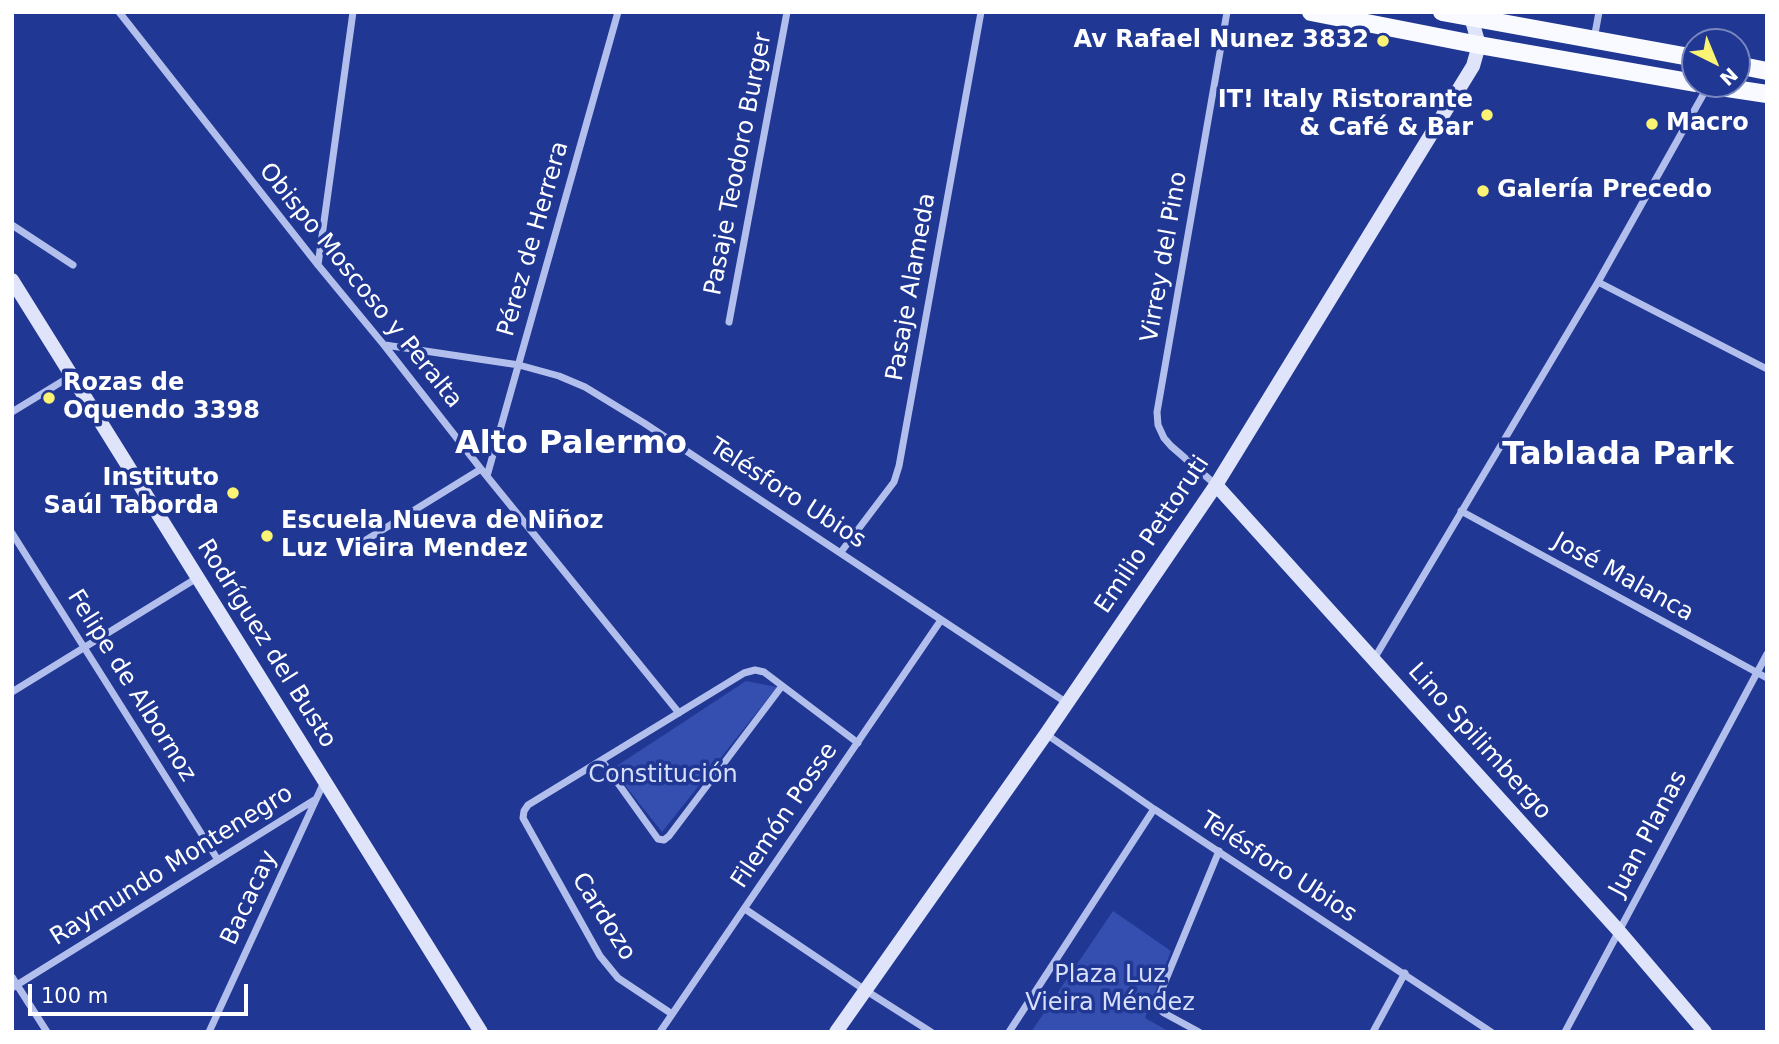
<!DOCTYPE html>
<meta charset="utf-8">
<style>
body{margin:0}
#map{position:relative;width:1779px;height:1044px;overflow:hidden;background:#203793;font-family:"DejaVu Sans",sans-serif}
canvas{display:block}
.frame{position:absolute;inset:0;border:14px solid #fff;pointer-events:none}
.north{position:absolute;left:1681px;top:28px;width:70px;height:70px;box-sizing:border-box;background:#203793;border:2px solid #7987be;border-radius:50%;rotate:137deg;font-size:19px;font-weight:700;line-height:28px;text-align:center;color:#fff}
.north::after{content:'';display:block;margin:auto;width:24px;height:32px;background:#fbf373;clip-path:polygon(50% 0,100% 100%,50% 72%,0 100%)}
.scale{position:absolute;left:28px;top:984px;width:220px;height:32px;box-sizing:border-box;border:4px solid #fff;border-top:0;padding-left:9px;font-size:21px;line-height:24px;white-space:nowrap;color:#fff;-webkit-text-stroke:5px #203793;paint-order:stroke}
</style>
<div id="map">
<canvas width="1779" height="1044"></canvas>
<div class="frame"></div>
<div class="north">N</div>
<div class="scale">100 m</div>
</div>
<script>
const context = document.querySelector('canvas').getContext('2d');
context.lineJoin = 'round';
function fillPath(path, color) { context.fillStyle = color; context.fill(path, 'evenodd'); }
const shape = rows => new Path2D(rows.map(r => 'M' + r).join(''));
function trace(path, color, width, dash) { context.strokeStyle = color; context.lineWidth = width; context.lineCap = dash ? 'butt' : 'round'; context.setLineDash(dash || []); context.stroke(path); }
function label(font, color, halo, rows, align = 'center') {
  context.font = font + ' "DejaVu Sans",sans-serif'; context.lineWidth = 7; context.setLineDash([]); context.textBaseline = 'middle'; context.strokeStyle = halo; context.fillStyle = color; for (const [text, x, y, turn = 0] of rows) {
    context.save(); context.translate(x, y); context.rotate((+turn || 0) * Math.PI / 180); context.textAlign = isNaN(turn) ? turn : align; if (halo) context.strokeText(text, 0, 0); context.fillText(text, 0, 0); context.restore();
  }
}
fillPath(shape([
 [746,681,777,687,662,832,612,769],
 [1113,911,1171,951,1145,1018,1170,1032,1031,1032]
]), '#344fb0');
trace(shape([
 [119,12,318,265,384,345,481,469,679,713],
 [1594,39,1599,12],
 [12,225,73,265],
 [318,265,353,12],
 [1598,282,1767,369],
 [729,322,787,12],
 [385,345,519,365,559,376,585,387,644,423,1067,703],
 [12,412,71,376],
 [487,476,618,12],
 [1216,485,1171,446,1164,438,1158,425,1157,412,1227,12],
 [1461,511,1767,678],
 [12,533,218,860],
 [366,540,481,469],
 [841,552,894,482,899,466,981,12],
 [1374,659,1598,282,1708,86],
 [12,692,197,578],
 [1046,734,1154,809,1491,1032],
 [602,761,658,839,664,840,669,836,782,686],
 [745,909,865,990,931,1032],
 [12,977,47,1032],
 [12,988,316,799],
 [672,1014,618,978,600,956,523,818,524,811,528,805,744,673,755,670,764,672,858,743],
 [209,1032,325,780],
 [660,1032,941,620],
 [1009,1032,1154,809],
 [1199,1032,1164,1013,1158,1008,1157,1001,1219,851],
 [1373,1032,1405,973],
 [1565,1032,1767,654]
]), '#b2bfed', 7);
trace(shape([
 [12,280,481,1032],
 [1216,485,1618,930,1705,1032],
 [836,1032,1046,734,1216,485,1473,66,1479,45,1471,17]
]), '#dfe4fa', 14);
trace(shape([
 [1311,12,1479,45,1695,83],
 [1442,12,1695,58],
 [1737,65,1767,71],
 [1701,84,1767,94]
]), '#f9faff', 18);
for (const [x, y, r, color] of [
 [1383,41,7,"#fbf373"],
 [1487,115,7,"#fbf373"],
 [1652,124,7,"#fbf373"],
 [1483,191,7,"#fbf373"],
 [49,398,7,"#fbf373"],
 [233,493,7,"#fbf373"],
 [267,536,7,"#fbf373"]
]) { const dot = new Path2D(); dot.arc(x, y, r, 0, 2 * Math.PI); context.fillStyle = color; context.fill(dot); trace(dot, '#203793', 2.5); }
label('bold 24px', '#fff', '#203793', [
 ["Av Rafael Nunez 3832",1369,41,"right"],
 ["IT! Italy Ristorante",1473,101,"right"],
 ["& Café & Bar",1473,129,"right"],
 ["Macro",1666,124],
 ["Galería Precedo",1497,191],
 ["Rozas de",63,384],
 ["Oquendo 3398",63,412],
 ["Instituto",219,479,"right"],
 ["Saúl Taborda",219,507,"right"],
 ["Escuela Nueva de Niñoz",281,522],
 ["Luz Vieira Mendez",281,550]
], 'left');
label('24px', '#fff', '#203793', [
 ["Pasaje Teodoro Burger",739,164,-79],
 ["Pérez de Herrera",534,239,-74],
 ["Virrey del Pino",1165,257,-80],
 ["Obispo Moscoso y Peralta",360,286,51],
 ["Pasaje Alameda",912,287,-80],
 ["Telésforo Ubios",787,494,33],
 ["Emilio Pettoruti",1153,535,-56],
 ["José Malanca",1623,578,29],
 ["Rodríguez del Busto",266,644,58],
 ["Felipe de Albornoz",131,686,58],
 ["Lino Spilimbergo",1479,742,48],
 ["Filemón Posse",785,816,-56],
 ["Juan Planas",1649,834,-62],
 ["Raymundo Montenegro",172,866,-32],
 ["Telésforo Ubios",1278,868,33],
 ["Bacacay",250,898,-65],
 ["Cardozo",603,917,58]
]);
label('24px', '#d8dffa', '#203793', [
 ["Constitución",663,776],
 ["Plaza Luz",1110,976],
 ["Vieira Méndez",1110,1004]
]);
label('bold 32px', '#fff', '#203793', [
 ["Alto Palermo",571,445],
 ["Tablada Park",1618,456]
]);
</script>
